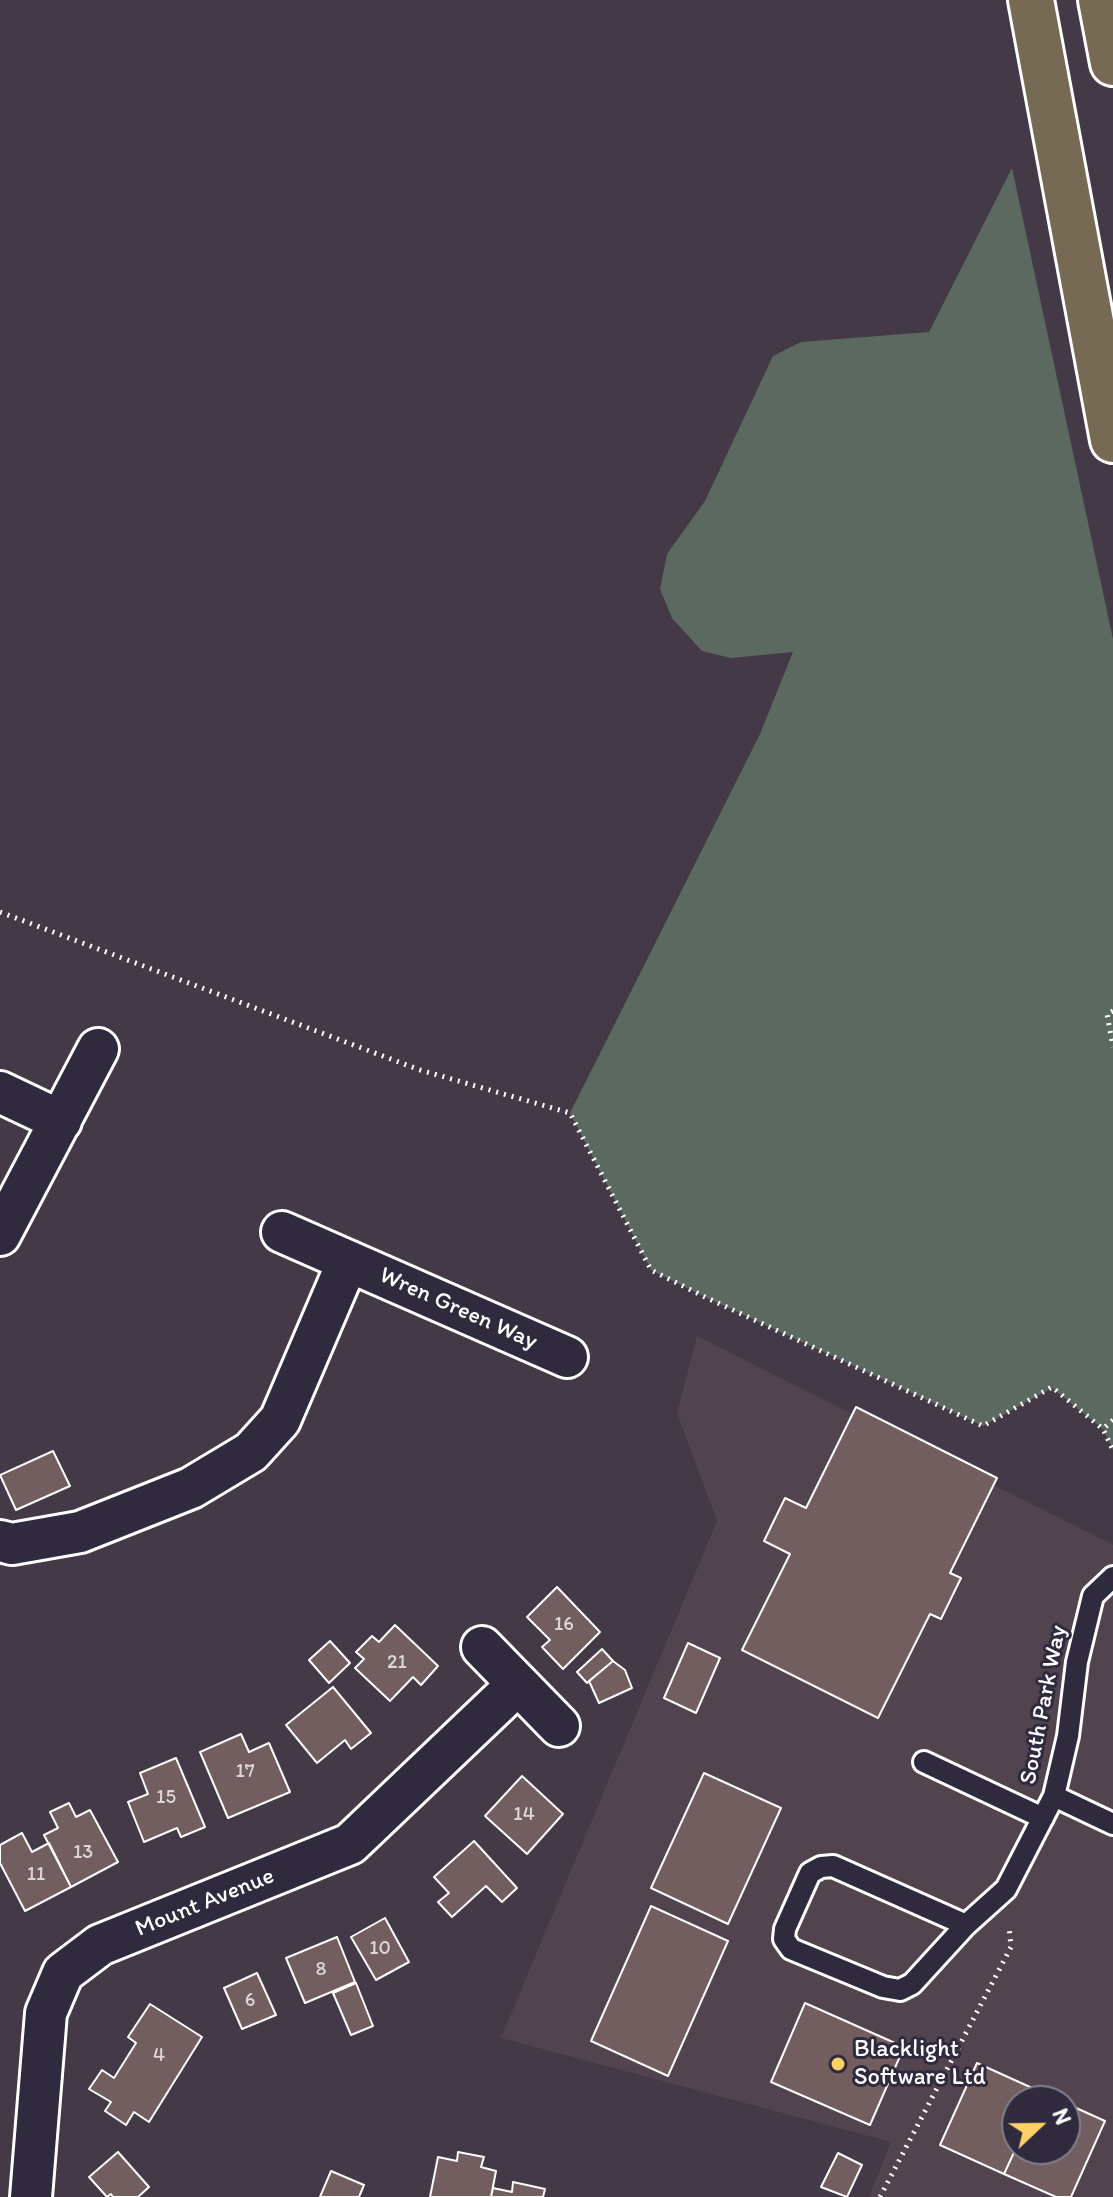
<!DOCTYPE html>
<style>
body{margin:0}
#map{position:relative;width:1113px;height:2197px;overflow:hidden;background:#433947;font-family:Itim,sans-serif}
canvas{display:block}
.north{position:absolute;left:1001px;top:2085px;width:80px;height:80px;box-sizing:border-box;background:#2f2a3d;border:2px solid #827f8b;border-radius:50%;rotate:68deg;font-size:22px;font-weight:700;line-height:32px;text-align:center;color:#fff}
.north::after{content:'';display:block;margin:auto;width:28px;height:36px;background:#ffd166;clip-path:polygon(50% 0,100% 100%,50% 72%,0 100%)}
</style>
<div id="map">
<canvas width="1113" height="2197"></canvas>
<div class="north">N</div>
</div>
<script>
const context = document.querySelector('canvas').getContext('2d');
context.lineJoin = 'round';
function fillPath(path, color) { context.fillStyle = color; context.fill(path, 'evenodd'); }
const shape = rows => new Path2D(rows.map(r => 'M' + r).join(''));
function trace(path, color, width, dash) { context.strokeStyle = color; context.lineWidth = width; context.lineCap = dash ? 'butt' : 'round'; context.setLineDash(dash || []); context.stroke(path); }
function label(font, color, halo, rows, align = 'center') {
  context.font = font + ' Itim,sans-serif'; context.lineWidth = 6; context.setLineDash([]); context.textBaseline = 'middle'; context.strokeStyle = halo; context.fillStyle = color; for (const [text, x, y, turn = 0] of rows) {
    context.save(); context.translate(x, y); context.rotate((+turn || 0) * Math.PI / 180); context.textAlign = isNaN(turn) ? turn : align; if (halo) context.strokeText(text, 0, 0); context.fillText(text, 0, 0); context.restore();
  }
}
fillPath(shape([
 [697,1336,1113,1545,1113,2197,869,2197,891,2142,501,2038,717,1521,677,1413],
 [1017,2101,1065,2101,1065,2149,1017,2149]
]), '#51444e');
fillPath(shape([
 [1012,168,1113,639,1113,1450,1103,1429,1052,1388,983,1426,705,1297,651,1270,570,1113,760,734,793,652,731,658,702,651,672,618,660,589,667,554,705,501,773,356,801,342,929,332]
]), '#5b6960');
const building = shape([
 [856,1407,997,1478,950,1573,961,1578,941,1619,930,1614,878,1718,742,1650,790,1554,764,1541,785,1498,806,1508,856,1407],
 [53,1451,70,1486,16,1510,0,1475,53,1451],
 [557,1587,600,1632,563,1669,542,1647,550,1640,527,1617,557,1587],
 [395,1625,438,1666,421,1685,413,1677,390,1701,355,1668,364,1659,356,1652,372,1636,379,1642,395,1625],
 [330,1641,350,1663,329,1683,309,1660,330,1641],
 [688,1643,720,1658,696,1713,664,1698,688,1643],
 [602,1649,613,1661,587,1683,577,1672,602,1649],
 [613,1661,625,1670,632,1688,599,1703,589,1681,613,1661],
 [333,1687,371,1733,351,1749,345,1740,317,1763,286,1725,333,1687],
 [241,1734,249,1752,269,1743,290,1792,228,1818,200,1752,241,1734],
 [176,1758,205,1827,181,1837,177,1828,144,1842,128,1802,148,1794,140,1773,176,1758],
 [704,1773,781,1808,728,1924,651,1888,704,1773],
 [522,1776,563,1814,527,1854,485,1816,522,1776],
 [69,1803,76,1817,90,1810,118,1862,71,1887,44,1835,58,1828,50,1812,69,1803],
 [22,1833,32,1852,49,1843,71,1887,25,1911,0,1863,0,1845,22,1833],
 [474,1841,517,1888,502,1902,486,1886,452,1917,438,1902,449,1893,434,1877,474,1841],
 [651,1906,728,1941,668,2076,591,2041,651,1906],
 [385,1918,409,1962,376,1980,351,1937,385,1918],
 [337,1937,355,1982,305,2003,286,1958,337,1937],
 [257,1973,276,2015,242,2029,224,1988,257,1973],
 [356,1983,373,2026,351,2035,333,1993,356,1983],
 [805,2003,904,2047,870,2125,771,2082,805,2003],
 [150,2004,202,2037,149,2122,134,2112,126,2125,105,2111,111,2102,89,2089,102,2070,114,2078,136,2043,128,2037,150,2004],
 [977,2063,1041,2092,1037,2101,1017,2101,1017,2146,1004,2174,940,2145,977,2063],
 [1065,2103,1105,2121,1071,2197,1056,2197,1004,2174,1017,2146,1017,2149,1065,2149,1065,2103],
 [118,2152,149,2187,138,2197,113,2197,111,2194,107,2197,89,2177,118,2152],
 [458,2152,484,2157,481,2167,496,2171,491,2197,430,2197,438,2157,457,2161,458,2152],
 [838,2153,862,2165,847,2197,821,2187,838,2153],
 [331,2171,364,2185,359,2197,320,2197,331,2171],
 [513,2182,545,2189,543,2197,491,2197,493,2188,512,2192,513,2182]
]);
fillPath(building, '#725d5f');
trace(building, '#fff', 2);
const lane = shape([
 [924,1762,1043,1818],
 [1054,1796,1113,1824],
 [966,1925,833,1866,821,1867,810,1873,785,1929,784,1939,791,1949,883,1987,900,1990,912,1984,966,1925,1006,1889,1054,1796,1068,1736,1077,1662,1093,1596,1113,1577]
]);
const street = shape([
 [0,1092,61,1121],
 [282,1232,567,1357],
 [0,1235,98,1049],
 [0,1541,12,1544,80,1532,191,1488,251,1452,280,1420,348,1261],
 [482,1647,559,1726],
 [31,2197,46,2013,63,1973,100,1945,350,1844,518,1684]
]);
const highway = shape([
 [1031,0,1113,440],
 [1101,0,1113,63]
]);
trace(lane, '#fff', 26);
trace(street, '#fff', 46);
trace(highway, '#fff', 50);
trace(shape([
 [0,912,420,1070,570,1113,651,1270,705,1297,983,1426,1052,1387,1103,1429],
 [1113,1011,1107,1014,1113,1047],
 [1113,1420,1103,1429,1113,1450],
 [880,2197,1011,1947,1009,1926]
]), '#fff', 5, [2, 6]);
trace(lane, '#2f2a3d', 20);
trace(street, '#2f2a3d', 40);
trace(highway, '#776a54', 44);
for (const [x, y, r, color] of [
 [838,2064,8,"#ffd166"]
]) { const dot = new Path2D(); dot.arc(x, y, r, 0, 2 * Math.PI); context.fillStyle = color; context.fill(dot); trace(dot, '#2f2a3d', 3); }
label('20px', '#dcd6d7', null, [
 ["16",564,1625],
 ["21",397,1663],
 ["17",245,1772],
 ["15",166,1798],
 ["14",524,1815],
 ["13",83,1853],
 ["11",36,1875],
 ["10",380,1949],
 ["8",321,1970],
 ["6",250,2001],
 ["4",159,2056]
]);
label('24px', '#fff', '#2f2a3d', [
 ["Wren Green Way",458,1309,24],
 ["South Park Way",1044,1705,-79],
 ["Mount Avenue",205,1903,-22]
]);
label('24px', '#fff', '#2f2a3d', [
 ["Blacklight",854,2050],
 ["Software Ltd",854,2078]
], 'left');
</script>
